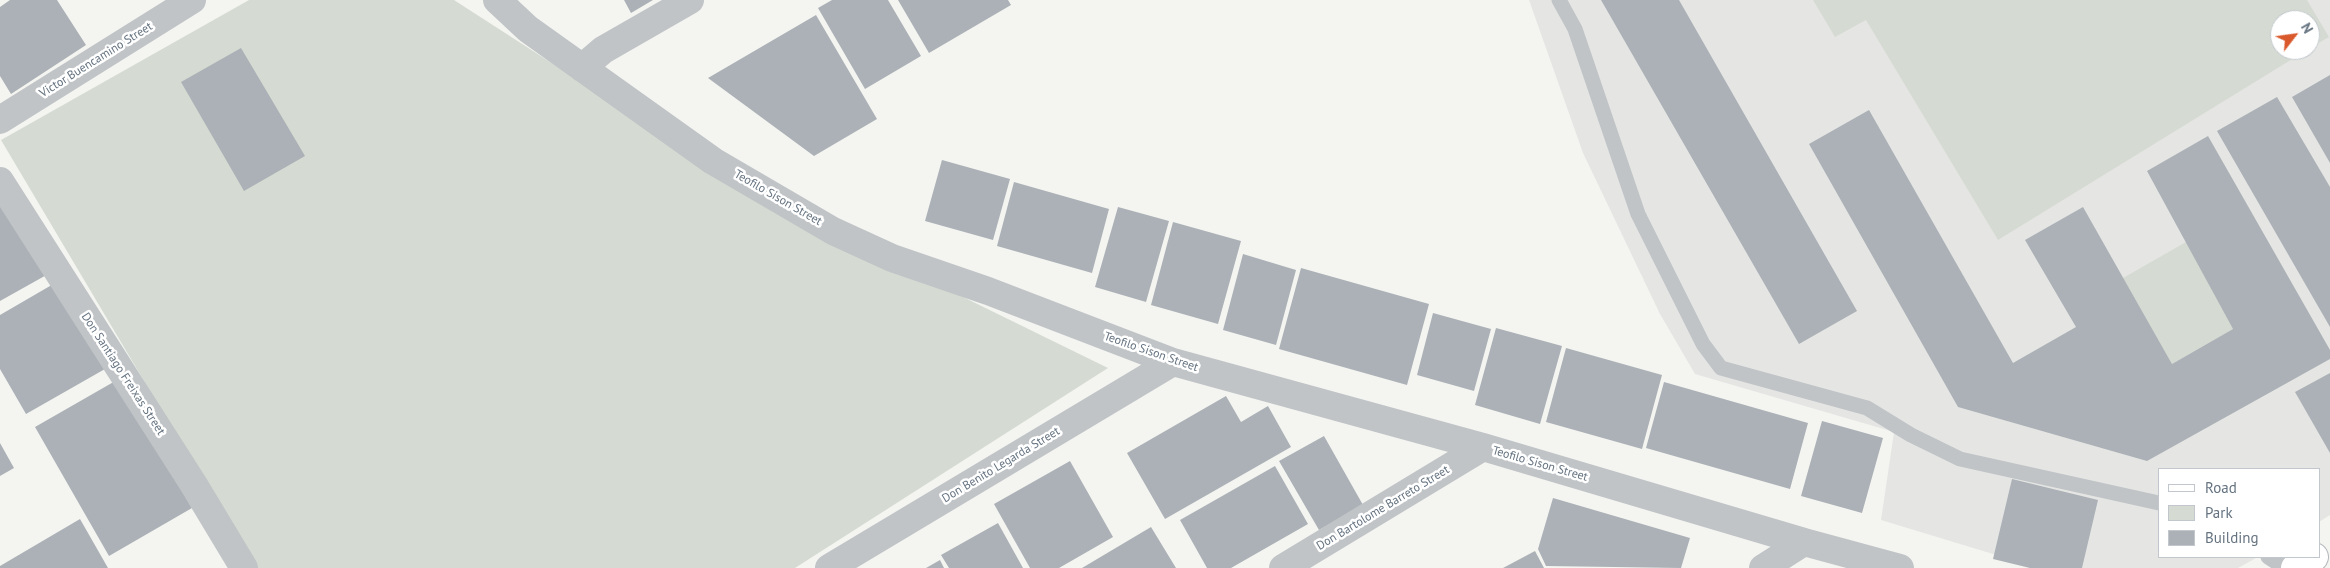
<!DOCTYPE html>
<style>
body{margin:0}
#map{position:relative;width:2330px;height:568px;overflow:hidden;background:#f4f5f1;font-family:"PT Sans",sans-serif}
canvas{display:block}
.legend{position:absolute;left:2158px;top:468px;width:162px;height:90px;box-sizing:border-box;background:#fff;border:1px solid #c1c7cc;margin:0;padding:6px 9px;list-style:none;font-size:15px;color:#657380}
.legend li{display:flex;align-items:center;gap:10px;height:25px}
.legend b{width:25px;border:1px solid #c1c7cc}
.north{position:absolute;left:2270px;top:10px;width:50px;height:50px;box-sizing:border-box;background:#fff;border:1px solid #c1c7cc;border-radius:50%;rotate:60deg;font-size:14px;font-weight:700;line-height:20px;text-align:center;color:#657380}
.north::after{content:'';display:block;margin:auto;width:18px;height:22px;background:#da592c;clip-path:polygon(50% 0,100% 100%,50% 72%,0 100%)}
</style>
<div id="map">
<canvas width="2330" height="568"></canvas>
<ul class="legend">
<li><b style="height:6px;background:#fff"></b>Road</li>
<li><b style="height:14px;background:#d5dbd2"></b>Park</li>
<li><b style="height:14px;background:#abb1b6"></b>Building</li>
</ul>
<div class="north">N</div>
</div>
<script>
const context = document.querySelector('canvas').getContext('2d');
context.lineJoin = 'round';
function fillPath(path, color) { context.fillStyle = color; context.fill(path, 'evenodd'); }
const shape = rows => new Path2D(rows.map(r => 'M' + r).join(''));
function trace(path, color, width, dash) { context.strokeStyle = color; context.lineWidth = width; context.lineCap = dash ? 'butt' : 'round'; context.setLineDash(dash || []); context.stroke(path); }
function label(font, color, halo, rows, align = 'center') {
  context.font = font + ' "PT Sans",sans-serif'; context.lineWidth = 5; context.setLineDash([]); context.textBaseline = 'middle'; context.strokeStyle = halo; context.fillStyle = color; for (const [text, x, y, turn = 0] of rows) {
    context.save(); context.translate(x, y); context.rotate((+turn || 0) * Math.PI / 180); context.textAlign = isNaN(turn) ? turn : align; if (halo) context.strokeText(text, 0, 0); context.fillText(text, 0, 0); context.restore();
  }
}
fillPath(shape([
 [1529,0,2330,0,2330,515,2319,522,2319,469,2159,469,2159,557,2258,557,2238,568,2039,568,1881,520,1894,432,1695,374,1660,314,1583,153],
 [2280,20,2310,20,2310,50,2280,50]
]), '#e5e6e4');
fillPath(shape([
 [249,0,454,0,761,198,1108,368,795,568,255,568,1,140],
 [1813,0,2307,0,2329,37,2310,48,2310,20,2280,20,2280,50,2307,50,1998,240,1866,20,1835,37],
 [2186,242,2233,329,2172,364,2123,278]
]), '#d5dbd2');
fillPath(shape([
 [10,0,57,0,86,45,11,94,0,76,0,7],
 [624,0,653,0,631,13],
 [832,0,888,0,921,56,865,89,818,8],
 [898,0,1008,0,1011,5,929,53],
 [1601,0,1679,0,1857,311,1799,344],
 [816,15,877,119,814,156,708,78],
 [241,48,305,156,244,191,181,82],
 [2330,75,2330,163,2292,97],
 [2277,97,2330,187,2330,327,2217,131],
 [1869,110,2013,363,2076,327,2025,240,2083,207,2172,364,2233,329,2147,171,2208,136,2330,350,2330,359,2147,461,1958,407,1809,144],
 [942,160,1010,179,993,240,925,221],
 [1014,182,1109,209,1092,273,997,246],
 [0,204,50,273,0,301],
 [1118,207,1169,221,1146,302,1095,287],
 [1173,222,1241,241,1218,324,1151,305],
 [1243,254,1296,270,1276,345,1223,330],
 [1301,268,1429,304,1407,385,1279,349],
 [62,279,112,365,26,414,0,369,0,315],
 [1433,313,1491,329,1474,391,1417,375],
 [1496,328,1562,346,1540,424,1475,405],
 [1566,348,1662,375,1642,449,1546,422],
 [2330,373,2330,453,2295,392],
 [117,380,192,508,109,556,35,427],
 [1664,382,1808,423,1790,489,1646,448],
 [1226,396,1241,422,1268,406,1291,447,1165,519,1127,453],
 [1822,421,1883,438,1862,513,1801,496],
 [1324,436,1363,505,1319,530,1279,461],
 [0,443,14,468,0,476],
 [1070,461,1113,537,1059,568,1030,568,994,504],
 [1275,466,1308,524,1231,568,1207,568,1180,520],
 [2012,479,2098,500,2082,568,2030,568,1993,559],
 [1553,498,1690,538,1681,568,1546,566,1538,549],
 [80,519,108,568,0,568,0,566],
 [998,523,1023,568,949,568,941,555],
 [1151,527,1176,568,1082,568],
 [1535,551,1544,568,1503,568],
 [940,560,944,568,926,568]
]), '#abb1b6');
const secondary = shape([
 [2295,568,2314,557]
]);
trace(secondary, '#b3b7bb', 30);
trace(shape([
 [1559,0,1575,29,1638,214,1703,344,1721,368,1867,408,1911,435,1960,459,2159,503],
 [2268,557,2285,568]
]), '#c0c4c7', 15);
trace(shape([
 [497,0,528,29,713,161,833,231,892,258,988,291,1173,362,1483,447,1804,542,1900,568],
 [582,68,603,50,690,0],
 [0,120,192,0],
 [0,181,194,485,244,568],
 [829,568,1173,362],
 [1283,568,1483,447],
 [1763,568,1804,542]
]), '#c0c4c7', 28);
trace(secondary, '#fff', 28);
label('12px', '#657380', '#fff', [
 ["Victor Buencamino Street",96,60,-32],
 ["Teofilo Sison Street",778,198,30],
 ["Teofilo Sison Street",1151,352,19],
 ["Don Santiago Freixas Street",123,374,57],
 ["Teofilo Sison Street",1540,464,16],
 ["Don Benito Legarda Street",1001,465,-31],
 ["Don Bartolome Barreto Street",1383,508,-31]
]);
</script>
